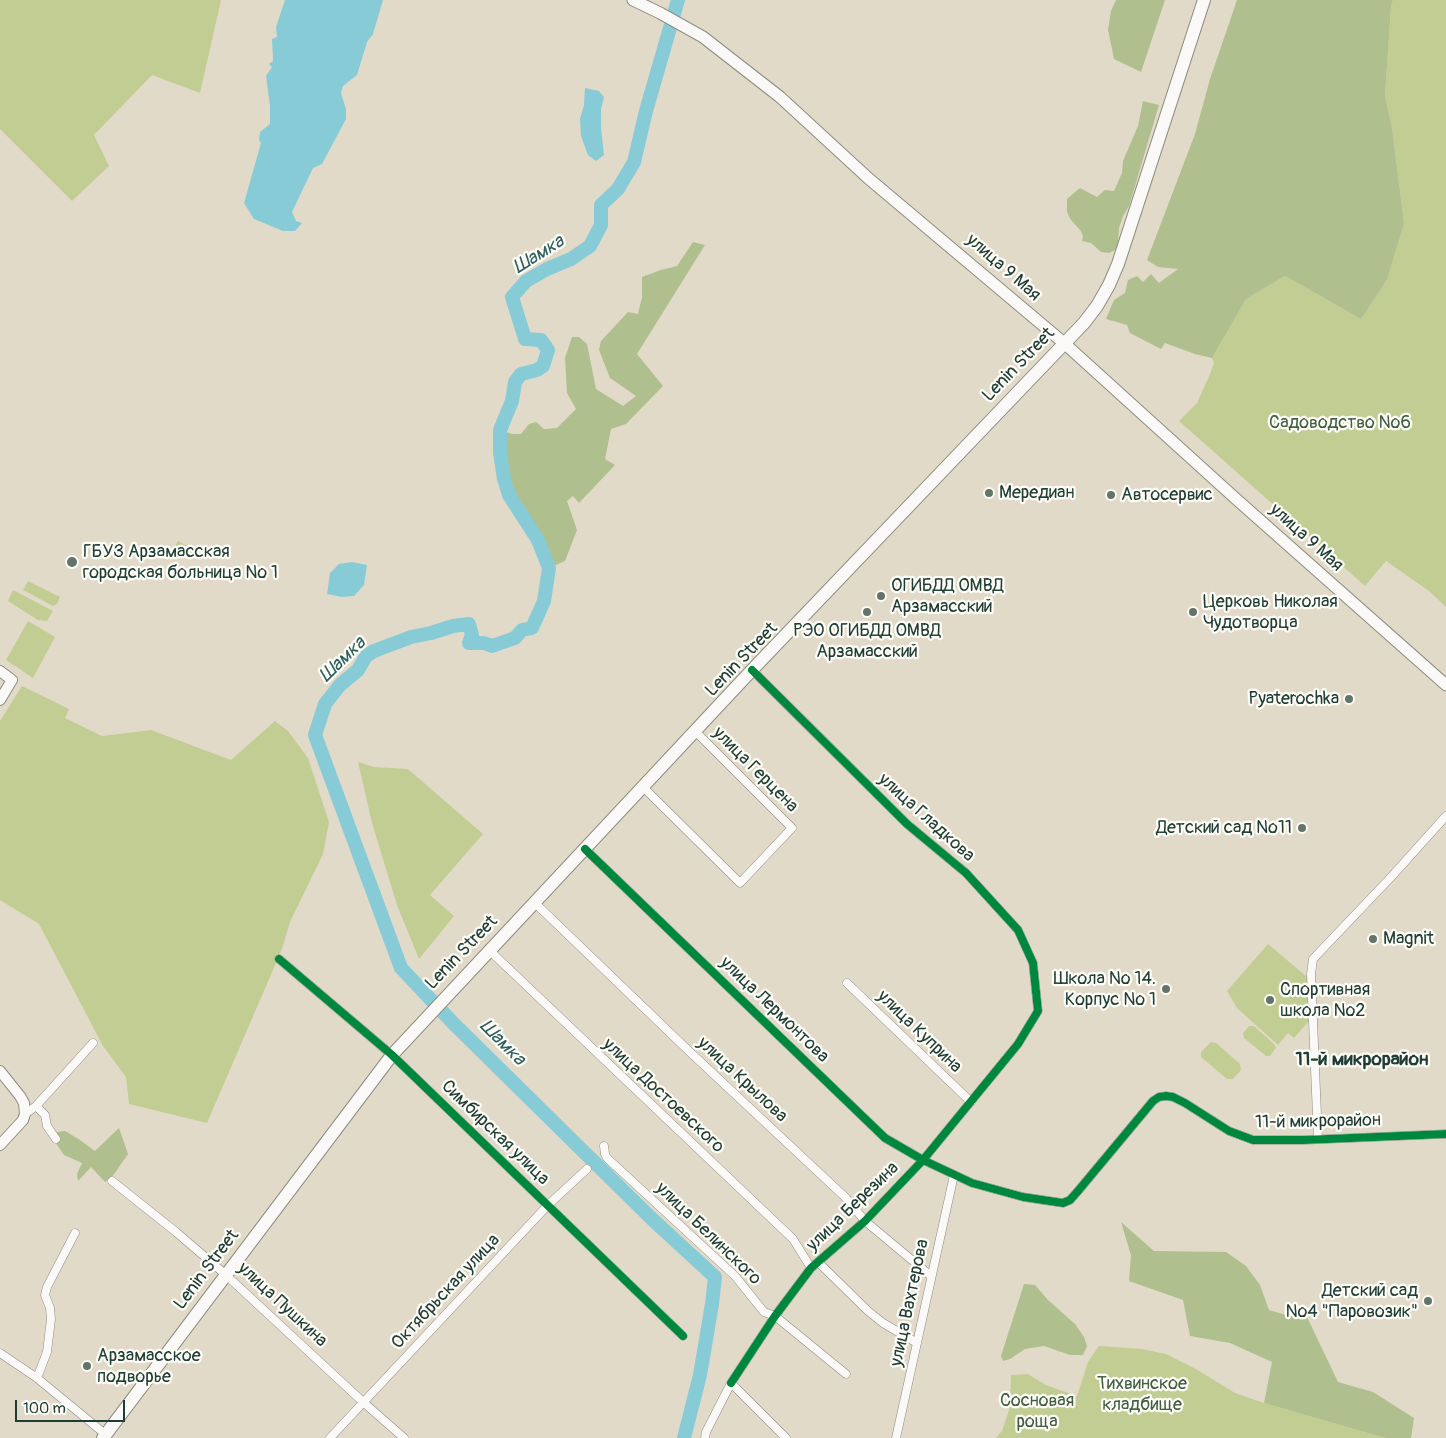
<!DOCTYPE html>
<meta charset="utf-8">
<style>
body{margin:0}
#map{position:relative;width:1446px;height:1438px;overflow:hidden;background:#e2dac8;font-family:Pangolin,sans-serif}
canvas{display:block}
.scale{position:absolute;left:15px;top:1400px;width:110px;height:22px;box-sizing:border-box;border:2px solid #1f3d34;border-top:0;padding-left:6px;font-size:15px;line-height:18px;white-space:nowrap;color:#1f3d34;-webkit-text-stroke:4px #fdfcf7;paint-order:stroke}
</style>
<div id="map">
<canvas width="1446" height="1438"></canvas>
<div class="scale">100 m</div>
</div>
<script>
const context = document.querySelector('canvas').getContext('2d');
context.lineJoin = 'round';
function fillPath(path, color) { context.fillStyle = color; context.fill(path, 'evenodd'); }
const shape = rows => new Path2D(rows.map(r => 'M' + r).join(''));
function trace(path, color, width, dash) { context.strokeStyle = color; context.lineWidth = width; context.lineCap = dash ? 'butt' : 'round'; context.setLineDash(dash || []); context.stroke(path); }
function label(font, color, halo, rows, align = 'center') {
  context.font = font + ' Pangolin,sans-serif'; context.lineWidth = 4.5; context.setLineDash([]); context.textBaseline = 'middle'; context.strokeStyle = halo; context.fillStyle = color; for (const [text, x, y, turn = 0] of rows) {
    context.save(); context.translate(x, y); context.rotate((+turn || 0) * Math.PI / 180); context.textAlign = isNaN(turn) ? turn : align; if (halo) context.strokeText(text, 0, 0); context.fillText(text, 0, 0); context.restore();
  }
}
fillPath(shape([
 [0,0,221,0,200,93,152,75,94,135,109,166,72,201,0,129],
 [1393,0,1446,0,1446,607,1429,591,1386,561,1365,586,1179,421,1197,403,1210,374,1214,363,1212,358,1246,299,1285,276,1361,319,1404,223,1392,128,1385,96,1391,6],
 [178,541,196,551,191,558,174,548],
 [28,581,60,597,57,604,53,606,23,590],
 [13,590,53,611,47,621,38,620,8,601],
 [28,621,55,637,33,678,6,660],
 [22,686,69,709,65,718,102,736,151,730,231,760,275,721,288,731,308,758,329,822,323,854,290,922,282,949,207,1123,129,1104,126,1077,103,1046,39,924,0,900,0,721],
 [358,762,374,767,408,769,483,834,430,895,454,916,419,959,397,905,372,823],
 [1268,944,1307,977,1309,1021,1294,1038,1288,1033,1278,1045,1237,1008,1227,991],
 [1249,1026,1254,1026,1275,1045,1276,1048,1270,1056,1266,1056,1244,1038,1243,1033],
 [1211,1042,1216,1043,1240,1064,1241,1070,1233,1079,1227,1079,1201,1057,1201,1052],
 [1099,1346,1142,1349,1166,1354,1196,1369,1235,1393,1264,1403,1385,1438,996,1438,1002,1431,1010,1407,1011,1375,1028,1374,1046,1385,1077,1396,1088,1362]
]), '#c2cd94');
fillPath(shape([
 [1116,0,1165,0,1141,72,1114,59,1108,30,1111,11],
 [1237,0,1393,0,1391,6,1385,96,1392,128,1404,223,1387,279,1361,319,1285,276,1246,299,1212,358,1195,354,1165,343,1161,349,1130,333,1127,325,1106,319,1114,300,1125,293,1128,280,1137,276,1143,282,1151,274,1159,283,1178,269,1158,267,1147,260,1195,134,1210,79],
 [1143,101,1159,105,1129,206,1123,216,1119,228,1118,244,1115,250,1109,253,1101,252,1091,243,1082,241,1083,237,1081,231,1071,220,1067,212,1067,199,1075,192,1080,188,1097,197,1105,190,1114,191,1122,173,1123,161,1138,126],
 [693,242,705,245,637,354,663,386,626,424,611,429,605,459,615,465,579,503,573,496,567,501,577,530,565,561,549,568,538,540,509,495,504,479,500,453,500,430,512,434,521,434,529,424,536,422,544,429,557,428,576,409,567,393,565,358,572,337,579,337,587,344,596,389,623,406,636,396,610,378,599,350,601,341,628,312,638,314,642,297,642,277,661,270,677,266],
 [119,1128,128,1154,112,1177,105,1182,91,1167,78,1181,77,1174,82,1163,64,1155,49,1133,65,1131,80,1140,95,1151],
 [1121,1222,1154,1251,1226,1252,1246,1266,1260,1285,1269,1310,1286,1315,1307,1317,1338,1382,1373,1392,1414,1418,1411,1438,1385,1438,1264,1403,1272,1362,1230,1343,1190,1336,1183,1300,1129,1281,1131,1255],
 [1024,1284,1035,1285,1048,1300,1075,1324,1084,1337,1087,1346,1083,1355,1070,1355,1044,1346,1025,1349,1010,1359,1003,1361,1001,1356]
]), '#afbf8e');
fillPath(shape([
 [285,0,383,0,373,34,367,42,357,75,343,86,341,93,346,109,346,119,322,164,313,168,292,212,296,221,302,223,295,231,283,231,254,219,244,203,261,143,259,140,260,132,270,124,270,106,266,76,272,67,269,64,273,61,272,39,277,37,276,27],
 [585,88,599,91,604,97,601,109,601,128,604,155,596,161,588,155,581,136,580,119,584,105],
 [352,562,367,565,364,585,354,596,342,597,327,594,330,573,339,564]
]), '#87cbd7');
trace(shape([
 [678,0,646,111,634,162,618,189,601,205,601,225,590,246,571,259,547,269,526,281,512,297,525,339,541,340,548,350,543,366,537,370,521,374,515,382,512,401,500,430,500,453,504,479,509,495,538,540,549,568,544,601,532,628,522,630,515,638,492,646,484,643,469,643,472,635,469,624,453,626,431,633,411,637,374,651,366,656,358,670,340,685,325,704,315,735,401,968,453,1023,652,1219,715,1277,712,1304,700,1375,684,1438]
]), '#87cbd7', 14);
const minor = shape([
 [643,787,740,883,792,828,695,731],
 [585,849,885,1138,923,1160,972,1183,1023,1197,1063,1203,1070,1200,1078,1191,1153,1101,1159,1097,1166,1096,1173,1097,1185,1103,1229,1131,1253,1140,1304,1140,1446,1134],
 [535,903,691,1053,846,1198,865,1221,931,1276],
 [489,950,793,1239,811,1268],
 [279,959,392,1055,683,1336],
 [847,983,971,1102],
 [36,1106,45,1115,47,1126,56,1139],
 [25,1114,36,1106,93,1043],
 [1318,1139,1311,974,1313,959,1393,875,1446,816],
 [604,1146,605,1154,607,1158,735,1276,764,1312,775,1316,846,1374],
 [112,1181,176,1232,226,1275,363,1402,404,1438],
 [818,1262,868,1311,883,1323,917,1343],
 [0,1353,37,1378,105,1434],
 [37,1378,47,1352,51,1319,50,1308,45,1295,47,1287,75,1233],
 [731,1383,775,1316,811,1268,865,1221,923,1160,1018,1044,1038,1011,1033,963,1018,930,966,873,907,824,752,670],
 [330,1438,548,1205,587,1169],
 [705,1438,706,1432,731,1383,786,1438],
 [896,1438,954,1175]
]);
const tertiary = shape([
 [0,671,12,680,0,700],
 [0,1071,20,1096,24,1103,25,1114,23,1120,0,1145]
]);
const secondary = shape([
 [633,0,660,13,703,37,780,97,868,178,1064,343,1235,498,1446,685]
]);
const primary = shape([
 [103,1438,392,1055,752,670,1084,323,1097,306,1109,285,1118,264,1204,0]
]);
trace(minor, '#8c8d82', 9);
trace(tertiary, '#8c8d82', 12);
trace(secondary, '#8c8d82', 13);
trace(primary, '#8c8d82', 14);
trace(minor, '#fbf9f7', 8);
trace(tertiary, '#fbf9f7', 10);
trace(secondary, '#fbf9f7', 11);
trace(primary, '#fbf9f7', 12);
trace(shape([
 [585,849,885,1138,923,1160,972,1183,1023,1197,1063,1203,1070,1200,1078,1191,1153,1101,1159,1097,1166,1096,1173,1097,1185,1103,1229,1131,1253,1140,1304,1140,1446,1134],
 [279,959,392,1055,683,1336],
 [731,1383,775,1316,811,1268,865,1221,923,1160,1018,1044,1038,1011,1033,963,1018,930,966,873,907,824,752,670]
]), '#00873e', 8);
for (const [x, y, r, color] of [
 [989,493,5,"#637468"],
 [1111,495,5,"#637468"],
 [72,562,6,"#637468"],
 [881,596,5,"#637468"],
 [867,612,5,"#637468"],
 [1193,612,5,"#637468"],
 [1349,699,5,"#637468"],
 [1302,828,5,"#637468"],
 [1373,939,5,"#637468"],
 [1166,989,5,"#637468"],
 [1270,1000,5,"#637468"],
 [1428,1301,5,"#637468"],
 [87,1366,5,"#637468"]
]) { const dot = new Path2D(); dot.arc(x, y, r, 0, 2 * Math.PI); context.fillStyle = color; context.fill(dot); trace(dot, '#fdfcf7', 2); }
label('18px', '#1f3d34', '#fdfcf7', [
 ["улица 9 Мая",1003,268,41],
 ["Lenin Street",1019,365,-46],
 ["улица 9 Мая",1306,538,42],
 ["Lenin Street",742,660,-46],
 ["улица Герцена",755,770,45],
 ["улица Гладкова",926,818,42],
 ["Lenin Street",462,953,-46],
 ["улица Лермонтова",774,1010,44],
 ["улица Куприна",919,1032,44],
 ["улица Крылова",742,1080,43],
 ["улица Достоевского",663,1096,43],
 ["11-й микрорайон",1318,1122,-1],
 ["Симбирская улица",495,1133,44],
 ["улица Березина",853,1207,-44],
 ["улица Белинского",708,1234,44],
 ["Lenin Street",207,1270,-53],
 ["Октябрьская улица",446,1292,-47],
 ["улица Вахтерова",910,1303,-78],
 ["улица Пушкина",282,1305,43]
]);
label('18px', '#415e42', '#fdfcf7', [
 ["Садоводство №6",1340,423],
 ["Тихвинское",1142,1384],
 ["кладбище",1142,1405],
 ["Сосновая",1037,1401],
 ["роща",1037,1422]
]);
label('18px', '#1f3d34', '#fdfcf7', [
 ["Мередиан",999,493],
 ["Автосервис",1121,495],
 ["ГБУЗ Арзамасская",83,552],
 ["городская больница № 1",83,573],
 ["ОГИБДД ОМВД",891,586],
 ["Арзамасский",891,607],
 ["Церковь Николая",1203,602],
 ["Чудотворца",1203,623],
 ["РЭО ОГИБДД ОМВД",867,631,"center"],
 ["Арзамасский",867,652,"center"],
 ["Pyaterochka",1339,699,"right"],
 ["Детский сад №11",1292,828,"right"],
 ["Magnit",1383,939],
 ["Школа № 14.",1156,979,"right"],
 ["Корпус № 1",1156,1000,"right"],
 ["Спортивная",1280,990],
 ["школа №2",1280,1011],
 ["Детский сад",1418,1291,"right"],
 ["№4 \"Паровозик\"",1418,1312,"right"],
 ["Арзамасское",97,1356],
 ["подворье",97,1377]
], 'left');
label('italic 19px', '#2f5f5e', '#fdfcf7', [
 ["Шамка",539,255,-32],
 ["Шамка",343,660,-44],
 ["Шамка",502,1043,45]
]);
label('bold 19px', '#1f3d34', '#fdfcf7', [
 ["11-й микрорайон",1362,1060]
]);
</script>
